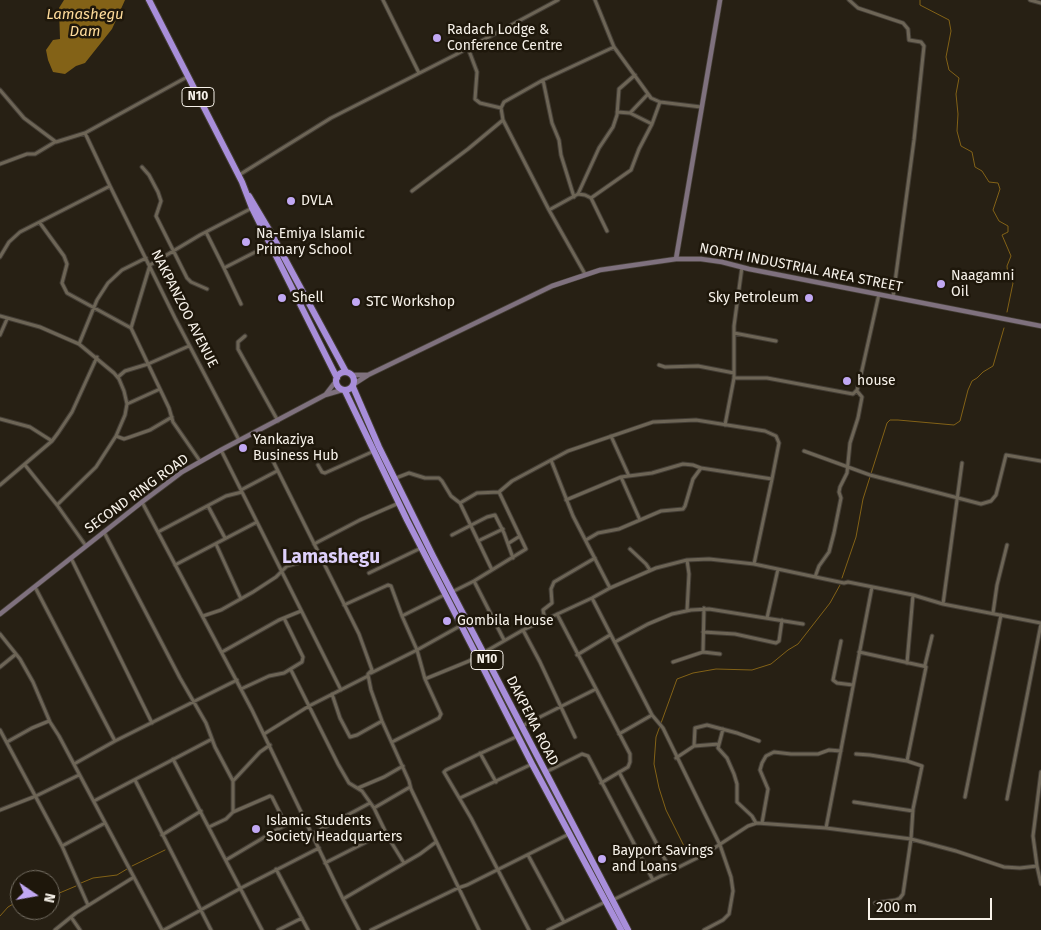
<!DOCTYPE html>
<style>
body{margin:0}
#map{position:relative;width:1041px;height:930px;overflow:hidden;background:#272014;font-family:"Fira Sans",sans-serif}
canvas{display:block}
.north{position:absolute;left:10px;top:870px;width:50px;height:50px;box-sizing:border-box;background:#1e170b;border:1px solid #756f64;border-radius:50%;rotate:102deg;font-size:14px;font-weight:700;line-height:20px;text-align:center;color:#f7f2ea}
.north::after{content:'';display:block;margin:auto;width:18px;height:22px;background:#c1a8f3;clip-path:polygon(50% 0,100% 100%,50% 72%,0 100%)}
.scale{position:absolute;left:868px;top:898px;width:124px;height:22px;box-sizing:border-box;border:2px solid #f7f2ea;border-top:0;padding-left:6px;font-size:15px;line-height:18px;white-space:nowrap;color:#f7f2ea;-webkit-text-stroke:4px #1e170b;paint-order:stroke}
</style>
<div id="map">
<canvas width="1041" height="930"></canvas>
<div class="north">N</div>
<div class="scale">200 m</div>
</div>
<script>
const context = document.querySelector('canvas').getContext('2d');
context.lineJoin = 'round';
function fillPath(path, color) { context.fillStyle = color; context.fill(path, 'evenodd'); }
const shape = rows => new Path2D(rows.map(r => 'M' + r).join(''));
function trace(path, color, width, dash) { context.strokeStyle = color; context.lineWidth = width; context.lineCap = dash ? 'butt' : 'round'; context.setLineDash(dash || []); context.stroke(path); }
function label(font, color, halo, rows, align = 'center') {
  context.font = font + ' "Fira Sans",sans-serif'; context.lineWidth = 5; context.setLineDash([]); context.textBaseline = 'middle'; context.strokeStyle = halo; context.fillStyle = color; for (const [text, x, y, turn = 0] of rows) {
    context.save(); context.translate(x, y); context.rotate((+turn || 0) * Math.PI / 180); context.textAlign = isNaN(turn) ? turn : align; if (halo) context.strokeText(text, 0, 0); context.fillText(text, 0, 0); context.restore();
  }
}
fillPath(shape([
 [64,0,125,0,112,29,85,63,76,66,65,74,53,72,48,60,46,50,53,40,60,39,59,8]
]), '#836217');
trace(shape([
 [920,0,920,5,949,20,951,31,946,57,949,70,959,78,956,94,958,114,957,131,961,146,972,152,975,167,982,171,989,182,998,183,1000,189,993,210,999,221,1008,226,1008,232,1002,235,1011,256,1007,266,1008,276,1013,283,1007,312],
 [842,578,856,537,863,499,887,423,890,420,898,420,954,425,960,421,968,390,972,381,977,378,983,372,993,366,1004,328],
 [689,852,685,848,666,810,659,788,654,764,656,737,677,679,693,673,716,669,752,670,771,664,788,650,798,644,830,603,840,585],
 [132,866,165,850],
 [81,883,93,878,117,875,127,869],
 [50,897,76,886],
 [0,916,8,907,20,900]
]), '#836217', 1);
const street = shape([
 [383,0,419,73],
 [595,0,614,47,651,98,660,102,701,107],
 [849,0,858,8,903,23,908,29,909,40,921,42,924,46,914,140,893,297],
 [1030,0,1041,3],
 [468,48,477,72,475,99,480,103,501,108],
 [543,80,552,123,559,140,561,155,574,197],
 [0,90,24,118,56,142,85,133,187,77],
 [617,112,630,113,652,124],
 [630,113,648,94],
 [0,164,27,154,35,154,55,142],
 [142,167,149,175,158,192,161,201,156,216,187,278,191,282,207,289],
 [239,175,331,118,457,54,558,0],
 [110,186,175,318,239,440],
 [412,191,468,149,503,120],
 [578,194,599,148,613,127,617,115,619,89,635,75],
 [591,198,631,170,639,149,652,124,660,102],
 [549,210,578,194,585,195,591,198,607,231],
 [40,223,64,256,67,264,62,283,67,293,131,328],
 [206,232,224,268,269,245],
 [0,257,9,242,20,232,110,186,85,133],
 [224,268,241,304],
 [585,274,549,210,503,120,501,108,504,102,543,80,614,47],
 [0,316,40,327,79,344,114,373,119,379,124,391,127,404,125,415,116,436,96,467,57,505],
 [734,333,776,341],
 [0,335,7,319],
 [245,336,238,342,238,349,278,421],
 [79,344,97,300,108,283,122,270,146,258],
 [659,365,665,367,698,366,734,373],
 [118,377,125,371,148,364,189,346],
 [734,378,767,378,853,394,857,390,860,379,879,294],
 [127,404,160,389],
 [0,419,30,427,52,441],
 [725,425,734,378,734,326,742,267],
 [116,436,124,439,130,437,150,430,172,417],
 [611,436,629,476],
 [221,450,341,690],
 [804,451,870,475,981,504,991,501,996,495,1006,455,1041,461],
 [551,460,573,516,610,588],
 [200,461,173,422,169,408,131,328,150,265,200,235,252,208],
 [25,465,57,505,86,546],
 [318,465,322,472,325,473,374,451],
 [621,477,640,520],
 [396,478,409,473,425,478,439,478,442,481,451,496,460,503,492,570],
 [0,485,52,441,58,433,72,412,97,357],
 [241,490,277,471],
 [566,500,621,477,652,473,683,464,693,465,701,468],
 [142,502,252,710,343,899,359,930],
 [460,503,477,493,499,492,512,481,568,451,653,422,696,420,765,431,776,436,779,443,772,479,754,564],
 [208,506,225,538],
 [104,532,180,678,206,723,215,747,233,781,233,812,226,819,209,827],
 [158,532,226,496,242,492],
 [452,535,487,517,495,515,504,533,513,558],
 [586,540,598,533,619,529,661,511,683,509,685,506,693,479,701,468,772,479],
 [478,541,503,529],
 [509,543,520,536],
 [216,544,241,599],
 [314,544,360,520,399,503],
 [630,549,646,564,650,570],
 [71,558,152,723],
 [687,560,689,574,687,611],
 [175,565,257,522],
 [369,573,421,548],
 [815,577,819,566,829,552,834,533,841,498,839,492,840,487,847,473,850,443,858,418,862,397,857,391],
 [474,581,504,640],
 [35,587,115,741],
 [452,592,474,581,526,549,499,492],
 [592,598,652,715,619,734],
 [943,604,962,463],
 [344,605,388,585,391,586,402,616,417,650,425,679,441,714,439,718,392,742],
 [993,613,997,585,1007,545],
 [557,614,630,754,630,762,628,767,601,783],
 [203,616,221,610,253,592,276,577,287,566,320,557],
 [402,616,446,594],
 [767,618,778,569],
 [545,620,543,610,552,603,551,589,554,582,595,558],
 [523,630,540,662,575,737],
 [703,632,735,634,776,643,779,641,782,620],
 [0,634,20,659,33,682,50,722,59,736,162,930],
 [841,641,833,680,837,683,853,685],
 [615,642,648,624,672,614,691,610,709,609,803,624],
 [222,652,279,620,301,611],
 [703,652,704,608],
 [859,652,923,666],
 [577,655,610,635],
 [673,662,703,652,720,654],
 [907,663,913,595],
 [0,667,16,654],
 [291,670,338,764,349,783,362,791,374,808,388,837,404,863],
 [371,673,417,650,460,626],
 [368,675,371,690,382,721,409,781,411,789,479,930],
 [425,679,469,661,523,630,592,598,610,588,656,568,687,560,709,559,754,564,844,583,848,582,913,595,943,604,1041,623],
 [241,689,269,676,284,673,302,662,303,657,284,618],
 [332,694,340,718,350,737,357,735,382,721],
 [652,715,663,728,720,845,731,877,733,891,729,914,723,920,704,930],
 [522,726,596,689],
 [723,729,718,748,727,758,734,774,737,784,737,802,752,816,756,823],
 [0,730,62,846,88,905],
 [264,734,309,706,368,676,368,674,372,670,359,634,271,457],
 [518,736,477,755,446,770,444,772,471,818,529,930],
 [7,742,32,728,49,721],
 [694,746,695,728,707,725,737,733,759,741],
 [480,753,496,782],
 [856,754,870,755,907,761,922,766,913,809,911,839,903,894,900,898,896,900,875,903],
 [676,758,694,746,719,744],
 [173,759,262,930],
 [907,761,926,667,923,666,925,665,932,636],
 [74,764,115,741,237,680],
 [546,772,582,754,588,756,653,880],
 [619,772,671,871],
 [1041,772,1033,836,1037,866,1041,884],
 [135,780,211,930],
 [233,781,260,752,270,745],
 [358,788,384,777,403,766],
 [965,797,1001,615],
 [460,798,532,764],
 [1007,799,1041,624],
 [94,801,212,739],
 [854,802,913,811],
 [374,808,410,787],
 [0,810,36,796,79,775],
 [233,812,270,796,272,797,286,825],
 [762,823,768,789,760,770,762,763,766,756,774,752,791,754,818,754,829,750,841,751],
 [826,828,872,587],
 [312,834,370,803],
 [162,835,201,811],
 [62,846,105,823],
 [528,855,564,922],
 [226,860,278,829,304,816],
 [325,863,386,832],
 [276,869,308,930],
 [343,899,420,854,436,842],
 [613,900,705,854,748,826,757,823,826,828,911,839,956,851,1004,867,1020,868,1037,866],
 [71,917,80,930],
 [55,930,76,913,134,877],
 [164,930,241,888,319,848],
 [278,930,302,918],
 [371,930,458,888,467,885,569,834],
 [548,930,605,902]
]);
const secondary = shape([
 [676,259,720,0],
 [351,375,367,375],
 [354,384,368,375,552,286,600,270,676,259,701,259,722,262,749,269,1041,326],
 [326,394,336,381],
 [0,614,142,502,182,472,221,450,325,395,342,390]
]);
const highway = shape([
 [149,0,242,182,252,208,337,378],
 [249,196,271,233,346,372],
 '336 381a9 9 0 1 1 18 0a9 9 0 1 1-18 0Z',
 [353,387,379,447,433,556,628,930],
 [345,391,407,520,477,656,532,764,621,930]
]);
trace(street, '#433d35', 5);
trace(secondary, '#433d35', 6);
trace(highway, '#433d35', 8);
trace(street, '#6d6556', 3);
trace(secondary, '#7f717e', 4.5);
trace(highway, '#a88eda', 6);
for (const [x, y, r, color] of [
 [437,38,5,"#c1a8f3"],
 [291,201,5,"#c1a8f3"],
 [246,242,5,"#c1a8f3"],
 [941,284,5,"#c1a8f3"],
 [282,298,5,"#c1a8f3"],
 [809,298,5,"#c1a8f3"],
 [356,302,5,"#c1a8f3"],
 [847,381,5,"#c1a8f3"],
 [243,448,5,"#c1a8f3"],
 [447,621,5,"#c1a8f3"],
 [256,829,5,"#c1a8f3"],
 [602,859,5,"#c1a8f3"]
]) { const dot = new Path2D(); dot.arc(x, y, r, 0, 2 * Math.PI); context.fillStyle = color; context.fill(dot); trace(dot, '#1e170b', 2); }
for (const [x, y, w] of [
 [198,97,32],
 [487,660,32]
]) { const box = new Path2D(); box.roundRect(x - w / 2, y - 9.5, w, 19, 4); context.fillStyle = '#1e170b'; context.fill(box); trace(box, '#f7f2ea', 1); }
label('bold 12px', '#f7f2ea', null, [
 ["N10",198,97],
 ["N10",487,660]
]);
label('14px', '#f7f2ea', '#1e170b', [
 ["Radach Lodge &",447,30],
 ["Conference Centre",447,46],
 ["DVLA",301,201],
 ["Na-Emiya Islamic",256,234],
 ["Primary School",256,250],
 ["Naagamni",951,276],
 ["Oil",951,292],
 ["Shell",292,298],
 ["Sky Petroleum",799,298,"right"],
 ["STC Workshop",366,302],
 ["house",857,381],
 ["Yankaziya",253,440],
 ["Business Hub",253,456],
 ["Gombila House",457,621],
 ["Islamic Students",266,821],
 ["Society Headquarters",266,837],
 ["Bayport Savings",612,851],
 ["and Loans",612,867]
], 'left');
label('14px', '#f7f2ea', '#1e170b', [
 ["NORTH INDUSTRIAL AREA STREET",801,268,11],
 ["NAKPANZOO AVENUE",184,309,63],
 ["SECOND RING ROAD",137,494,-36],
 ["DAKPEMA ROAD",532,721,63]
]);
label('italic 15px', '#fedb9a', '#1e170b', [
 ["Lamashegu",85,15],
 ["Dam",85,32]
]);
label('bold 19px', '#ded0fb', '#1e170b', [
 ["Lamashegu",331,558]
]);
</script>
